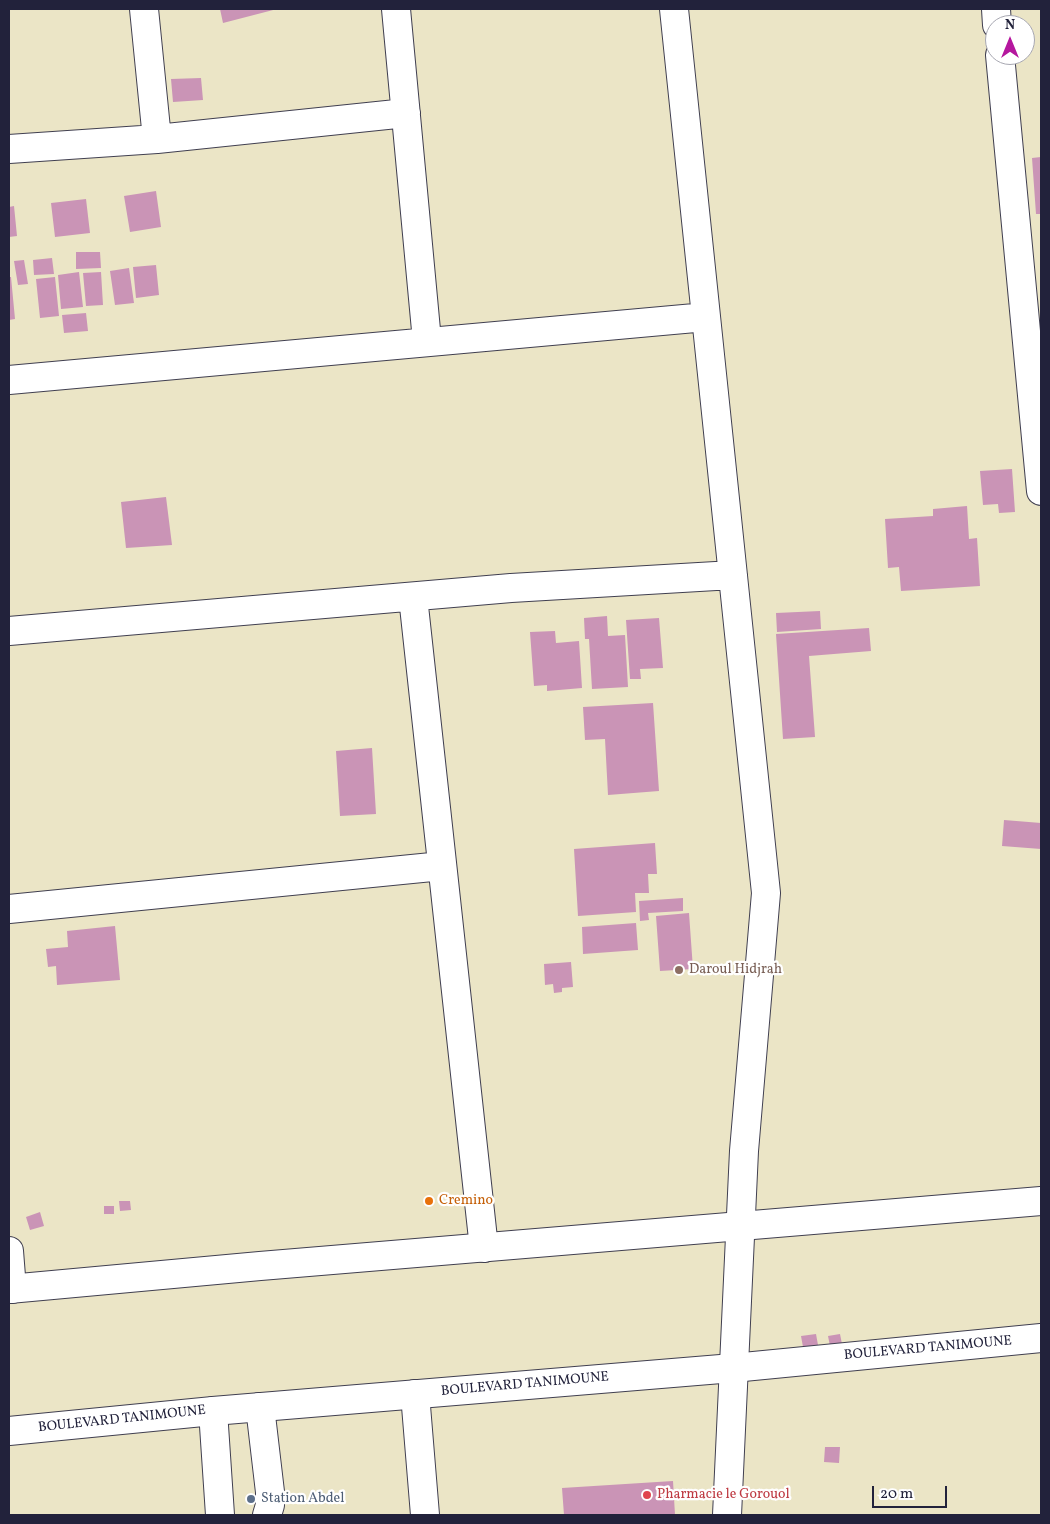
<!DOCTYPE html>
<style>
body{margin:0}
#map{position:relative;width:1050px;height:1524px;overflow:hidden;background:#ebe5c6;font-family:Vollkorn,serif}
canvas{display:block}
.frame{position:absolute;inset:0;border:10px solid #22223b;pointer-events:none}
.north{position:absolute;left:985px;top:15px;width:50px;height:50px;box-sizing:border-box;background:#fff;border:1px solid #a7a7b1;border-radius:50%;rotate:0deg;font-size:14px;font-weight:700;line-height:20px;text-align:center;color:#22223b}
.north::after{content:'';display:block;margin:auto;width:18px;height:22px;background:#b5179e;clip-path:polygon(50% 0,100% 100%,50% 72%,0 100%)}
.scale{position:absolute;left:872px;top:1486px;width:75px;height:22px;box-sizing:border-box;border:2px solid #22223b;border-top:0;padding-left:6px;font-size:15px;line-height:18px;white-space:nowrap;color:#22223b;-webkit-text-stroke:4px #fff;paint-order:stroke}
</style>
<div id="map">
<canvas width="1050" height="1524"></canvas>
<div class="frame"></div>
<div class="north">N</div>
<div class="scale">20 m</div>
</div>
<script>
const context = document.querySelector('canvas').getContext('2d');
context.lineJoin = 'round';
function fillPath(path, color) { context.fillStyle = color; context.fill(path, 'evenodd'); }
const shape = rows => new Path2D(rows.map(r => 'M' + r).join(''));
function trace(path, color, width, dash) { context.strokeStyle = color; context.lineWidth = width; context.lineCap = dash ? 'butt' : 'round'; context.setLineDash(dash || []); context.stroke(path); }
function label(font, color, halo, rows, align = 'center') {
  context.font = font + ' Vollkorn,serif'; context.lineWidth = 4.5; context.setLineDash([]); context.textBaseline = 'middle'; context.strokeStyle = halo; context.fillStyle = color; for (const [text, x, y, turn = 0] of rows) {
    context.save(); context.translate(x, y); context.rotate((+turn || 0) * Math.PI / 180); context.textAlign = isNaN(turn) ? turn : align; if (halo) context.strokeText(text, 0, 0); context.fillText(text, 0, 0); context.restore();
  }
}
fillPath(shape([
 [220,9,277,9,223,23],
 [201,78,203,100,173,102,171,79],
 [1041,157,1041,214,1036,214,1032,158],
 [156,191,161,227,130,232,124,196],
 [86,199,90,233,55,237,51,203],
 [14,206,17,236,9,237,9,207],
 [76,252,100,252,101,268,76,269],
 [52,258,54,274,34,275,33,260],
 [24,260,28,284,18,285,14,261],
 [156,265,159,295,136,298,133,267],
 [129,268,134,303,115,305,110,271],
 [79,272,83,307,61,309,58,275],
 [101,272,103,305,86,306,83,273],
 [9,277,11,277,15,319,9,320],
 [55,277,59,316,40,318,36,279],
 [86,313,88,331,64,333,62,315],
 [1012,469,1015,512,999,513,998,504,983,505,980,471],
 [166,497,172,545,126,548,121,502],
 [967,506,969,539,977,538,980,586,901,591,899,567,888,568,885,519,933,516,933,509],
 [820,611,821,629,777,632,776,613],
 [607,616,608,636,625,635,628,687,592,689,589,639,585,639,584,618],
 [659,618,663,668,640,669,641,679,630,679,626,620],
 [869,628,871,651,809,656,815,737,783,739,776,634],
 [555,631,556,643,579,641,582,688,547,691,547,685,534,686,530,632],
 [653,703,659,791,608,795,605,739,585,740,583,707],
 [372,748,376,814,340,816,336,751],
 [1004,820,1041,823,1041,849,1002,846],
 [655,843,657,874,648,874,649,893,635,893,636,912,578,916,574,849],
 [683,898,683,911,648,913,649,920,640,921,639,901],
 [689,913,693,969,660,971,656,916],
 [636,923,638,950,583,954,582,927],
 [115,926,120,980,57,985,56,966,48,967,46,949,68,947,67,931],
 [571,962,573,987,562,988,562,992,554,993,553,984,545,985,544,964],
 [119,1201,130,1201,131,1210,120,1211],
 [104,1206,114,1206,114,1214,104,1214],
 [40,1212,44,1226,30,1230,26,1217],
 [816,1334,818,1345,803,1347,801,1336],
 [840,1334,842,1344,830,1346,828,1336],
 [825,1447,840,1447,839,1463,824,1462],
 [673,1481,675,1515,564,1515,562,1488]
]), '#ca94b6');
const minor = shape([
 [144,9,157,139],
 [396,9,427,341],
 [674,9,766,893,744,1151,727,1515],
 [996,9,997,25],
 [1000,55,1041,491],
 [9,149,157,139,406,113],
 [9,380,706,317],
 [413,597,484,1248],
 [9,631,511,588,733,575],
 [9,909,442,866],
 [9,1251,12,1289],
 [415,1394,425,1515],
 [260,1407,270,1492,270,1505,267,1515],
 [213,1411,220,1515]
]);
const major = shape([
 [9,1289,260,1266,1041,1201],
 [9,1431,213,1411,733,1368,1041,1338]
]);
trace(minor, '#403f50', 30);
trace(major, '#403f50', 30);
trace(minor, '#fff', 28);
trace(major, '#fff', 28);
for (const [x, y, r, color] of [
 [679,970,5,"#8d6e63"],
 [429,1201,5,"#e8710a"],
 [647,1495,5,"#e0444e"],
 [251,1499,5,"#5c6f8a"]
]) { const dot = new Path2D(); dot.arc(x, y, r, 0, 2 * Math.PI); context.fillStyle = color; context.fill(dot); trace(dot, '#fff', 2); }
label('14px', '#785e54', '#fff', [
 ["Daroul Hidjrah",689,970]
], 'left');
label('14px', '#c56008', '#fff', [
 ["Cremino",439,1201]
], 'left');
label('14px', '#22223b', '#fff', [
 ["BOULEVARD TANIMOUNE",928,1349,-5],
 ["BOULEVARD TANIMOUNE",525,1385,-5],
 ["BOULEVARD TANIMOUNE",122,1420,-6]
]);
label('14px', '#be3a42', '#fff', [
 ["Pharmacie le Gorouol",657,1495]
], 'left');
label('14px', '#4e5e75', '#fff', [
 ["Station Abdel",261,1499]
], 'left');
</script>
